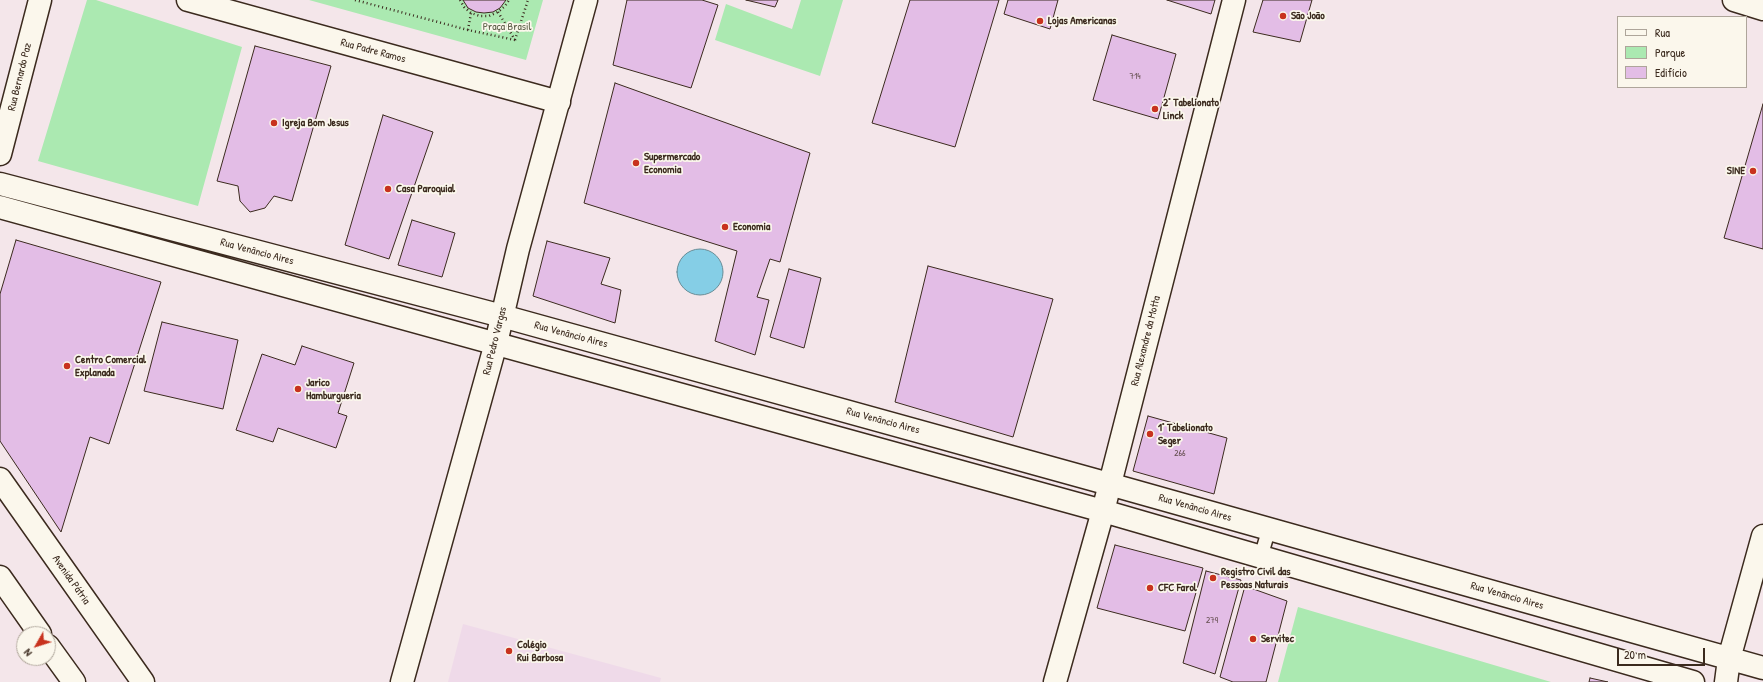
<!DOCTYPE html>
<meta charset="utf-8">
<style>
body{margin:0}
#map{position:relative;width:1763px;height:682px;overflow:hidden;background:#f4e6ea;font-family:"Patrick Hand",sans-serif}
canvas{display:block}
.legend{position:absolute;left:1617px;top:16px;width:130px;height:72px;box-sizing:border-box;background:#fbf7ec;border:1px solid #aea59a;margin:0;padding:5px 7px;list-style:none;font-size:12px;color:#3b2a1e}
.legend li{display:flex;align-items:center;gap:8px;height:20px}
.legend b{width:20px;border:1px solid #aea59a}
.north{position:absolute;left:16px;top:626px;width:40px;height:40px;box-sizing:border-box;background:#fbf7ec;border:1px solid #aea59a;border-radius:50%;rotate:231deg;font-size:11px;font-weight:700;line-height:16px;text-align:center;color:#3b2a1e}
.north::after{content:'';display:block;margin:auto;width:14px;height:18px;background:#c8321e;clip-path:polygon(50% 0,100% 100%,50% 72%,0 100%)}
.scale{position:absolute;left:1617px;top:648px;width:88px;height:18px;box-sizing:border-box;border:2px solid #3b2a1e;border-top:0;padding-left:5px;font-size:12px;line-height:14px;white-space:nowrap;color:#3b2a1e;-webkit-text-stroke:3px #fbf7ec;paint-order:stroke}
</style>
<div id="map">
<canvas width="1763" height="682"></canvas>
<ul class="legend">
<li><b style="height:5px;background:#fbf7ec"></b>Rua</li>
<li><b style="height:11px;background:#abe9b1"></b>Parque</li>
<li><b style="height:11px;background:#e3bde6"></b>Edifício</li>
</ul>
<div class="north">N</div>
<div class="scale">20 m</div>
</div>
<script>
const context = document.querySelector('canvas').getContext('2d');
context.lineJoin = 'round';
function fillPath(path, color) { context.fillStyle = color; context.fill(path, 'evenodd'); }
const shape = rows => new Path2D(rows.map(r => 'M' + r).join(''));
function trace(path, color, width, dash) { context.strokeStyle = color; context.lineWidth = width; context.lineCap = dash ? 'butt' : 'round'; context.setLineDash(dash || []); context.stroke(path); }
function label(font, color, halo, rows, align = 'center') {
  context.font = font + ' "Patrick Hand",sans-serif'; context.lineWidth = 3.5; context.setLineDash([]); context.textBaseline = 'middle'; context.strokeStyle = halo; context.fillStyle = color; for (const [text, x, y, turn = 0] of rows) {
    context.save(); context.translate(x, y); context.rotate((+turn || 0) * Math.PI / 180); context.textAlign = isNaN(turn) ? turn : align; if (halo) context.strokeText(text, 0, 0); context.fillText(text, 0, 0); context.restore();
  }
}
fillPath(shape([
 [463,624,661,678,660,682,448,682]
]), '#efdae9');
fillPath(shape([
 [87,0,96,0,242,47,198,206,38,161],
 [309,0,543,0,526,60],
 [801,0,843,0,820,76,715,40,726,4,792,29],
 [1298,607,1551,682,1278,682]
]), '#abe9b1');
const water = shape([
 '677 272a23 23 0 1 1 46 0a23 23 0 1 1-46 0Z'
]);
fillPath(water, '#85cee6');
trace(water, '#678c96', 1);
const building = shape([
 [463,0,506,0,500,8,493,12,484,13,476,12,468,8,463,0],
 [627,0,702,0,718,5,691,88,613,65,627,0],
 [746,0,778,0,775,7,746,0],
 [910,0,999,0,955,147,872,123,910,0],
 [1008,0,1058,0,1050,29,1004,14,1008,0],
 [1167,0,1215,0,1211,14,1167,0],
 [1263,0,1312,0,1300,42,1253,32,1263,0],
 [1112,35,1176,54,1158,119,1093,100,1112,35],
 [255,46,331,66,292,201,274,196,265,208,250,212,240,201,238,186,217,181,255,46],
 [615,83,810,153,780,262,770,259,757,297,769,300,755,355,715,341,737,251,584,203,615,83],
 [1763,104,1763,249,1724,238,1763,104],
 [383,115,433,132,389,259,345,245,383,115],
 [412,220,455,233,442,277,398,265,412,220],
 [16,240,161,282,109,444,90,437,61,532,0,441,0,294,16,240],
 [547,241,610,258,601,284,621,290,615,323,533,296,547,241],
 [928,266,1053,299,1013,437,895,402,928,266],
 [789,269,821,278,804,348,770,337,789,269],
 [162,322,238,340,223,409,144,391,162,322],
 [302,346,354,363,338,413,347,416,336,448,278,428,273,442,236,430,262,354,295,365,302,346],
 [1148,416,1227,438,1214,494,1133,471,1148,416],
 [1115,545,1203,568,1185,631,1097,608,1115,545],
 [1206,571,1241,580,1215,674,1183,663,1206,571],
 [1245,586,1287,601,1266,682,1233,682,1220,677,1245,586],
 [1590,678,1608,682,1589,682,1590,678]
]);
fillPath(building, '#e3bde6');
trace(building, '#3b2a1e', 1);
const lane = shape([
 [1261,556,1269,529]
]);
const street = shape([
 [188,0,559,102],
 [0,184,502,316,1109,484,1763,668],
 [0,207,1103,511,1693,682],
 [1726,682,1729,659,1763,536]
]);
const secondary = shape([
 [1734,0,1763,9],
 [0,154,40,0],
 [0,479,143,682],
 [0,577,40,634],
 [48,646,74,682],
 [402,682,496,343,518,249,586,0],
 [1055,682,1103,511,1234,0]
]);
trace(lane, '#3b2a1e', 16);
trace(street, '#3b2a1e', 25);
trace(secondary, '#3b2a1e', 25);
trace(shape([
 [355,0,468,30,515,40],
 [460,0,464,7,471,13,480,16,489,16,498,12,505,6,509,0],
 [498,12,515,40],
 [468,30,471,13],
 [515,40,528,0]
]), '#3b2a1e', 2.5, [1, 3]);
trace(lane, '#fbf7ec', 13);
trace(street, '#fbf7ec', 22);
trace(secondary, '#fbf7ec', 22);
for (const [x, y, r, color] of [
 [1283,16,4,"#c8321e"],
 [1040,21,4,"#c8321e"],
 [1155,109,4,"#c8321e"],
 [274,123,4,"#c8321e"],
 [636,163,4,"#c8321e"],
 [1753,171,4,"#c8321e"],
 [388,189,4,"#c8321e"],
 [725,227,4,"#c8321e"],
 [67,366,4,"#c8321e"],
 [298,389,4,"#c8321e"],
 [1150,434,4,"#c8321e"],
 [1213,578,4,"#c8321e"],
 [1150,588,4,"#c8321e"],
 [1253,639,4,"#c8321e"],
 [509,651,4,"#c8321e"]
]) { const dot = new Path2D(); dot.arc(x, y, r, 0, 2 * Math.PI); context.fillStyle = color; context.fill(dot); trace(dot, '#fbf7ec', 1.5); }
label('9px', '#654f50', null, [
 ["714",1135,77],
 ["266",1180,454],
 ["279",1212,621]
]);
label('bold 11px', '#3b2a1e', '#fbf7ec', [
 ["São João",1291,16],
 ["Lojas Americanas",1048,21],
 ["2° Tabelionato",1163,103],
 ["Linck",1163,116],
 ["Igreja Bom Jesus",282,123],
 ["Supermercado",644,157],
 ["Economia",644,170],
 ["SINE",1745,171,"right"],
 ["Casa Paroquial",396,189],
 ["Economia",733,227],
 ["Centro Comercial",75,360],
 ["Explanada",75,373],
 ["Jarico",306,383],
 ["Hamburgueria",306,396],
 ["1° Tabelionato",1158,428],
 ["Seger",1158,441],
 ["Registro Civil das",1221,572],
 ["Pessoas Naturais",1221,585],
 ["CFC Farol",1158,588],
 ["Servitec",1261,639],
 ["Colégio",517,645],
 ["Rui Barbosa",517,658]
], 'left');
label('11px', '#575a43', '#fbf7ec', [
 ["Praça Brasil",507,27]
]);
label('11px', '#3b2a1e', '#fbf7ec', [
 ["Rua Padre Ramos",373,51,15],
 ["Rua Bernardo Paz",20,77,-76],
 ["Rua Venâncio Aires",257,252,15],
 ["Rua Venâncio Aires",571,335,15],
 ["Rua Pedro Vargas",495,341,-76],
 ["Rua Alexandre da Motta",1146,341,-76],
 ["Rua Venâncio Aires",883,421,15],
 ["Rua Venâncio Aires",1195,508,16],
 ["Avenida Pátria",71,580,55],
 ["Rua Venâncio Aires",1507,596,16]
]);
</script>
